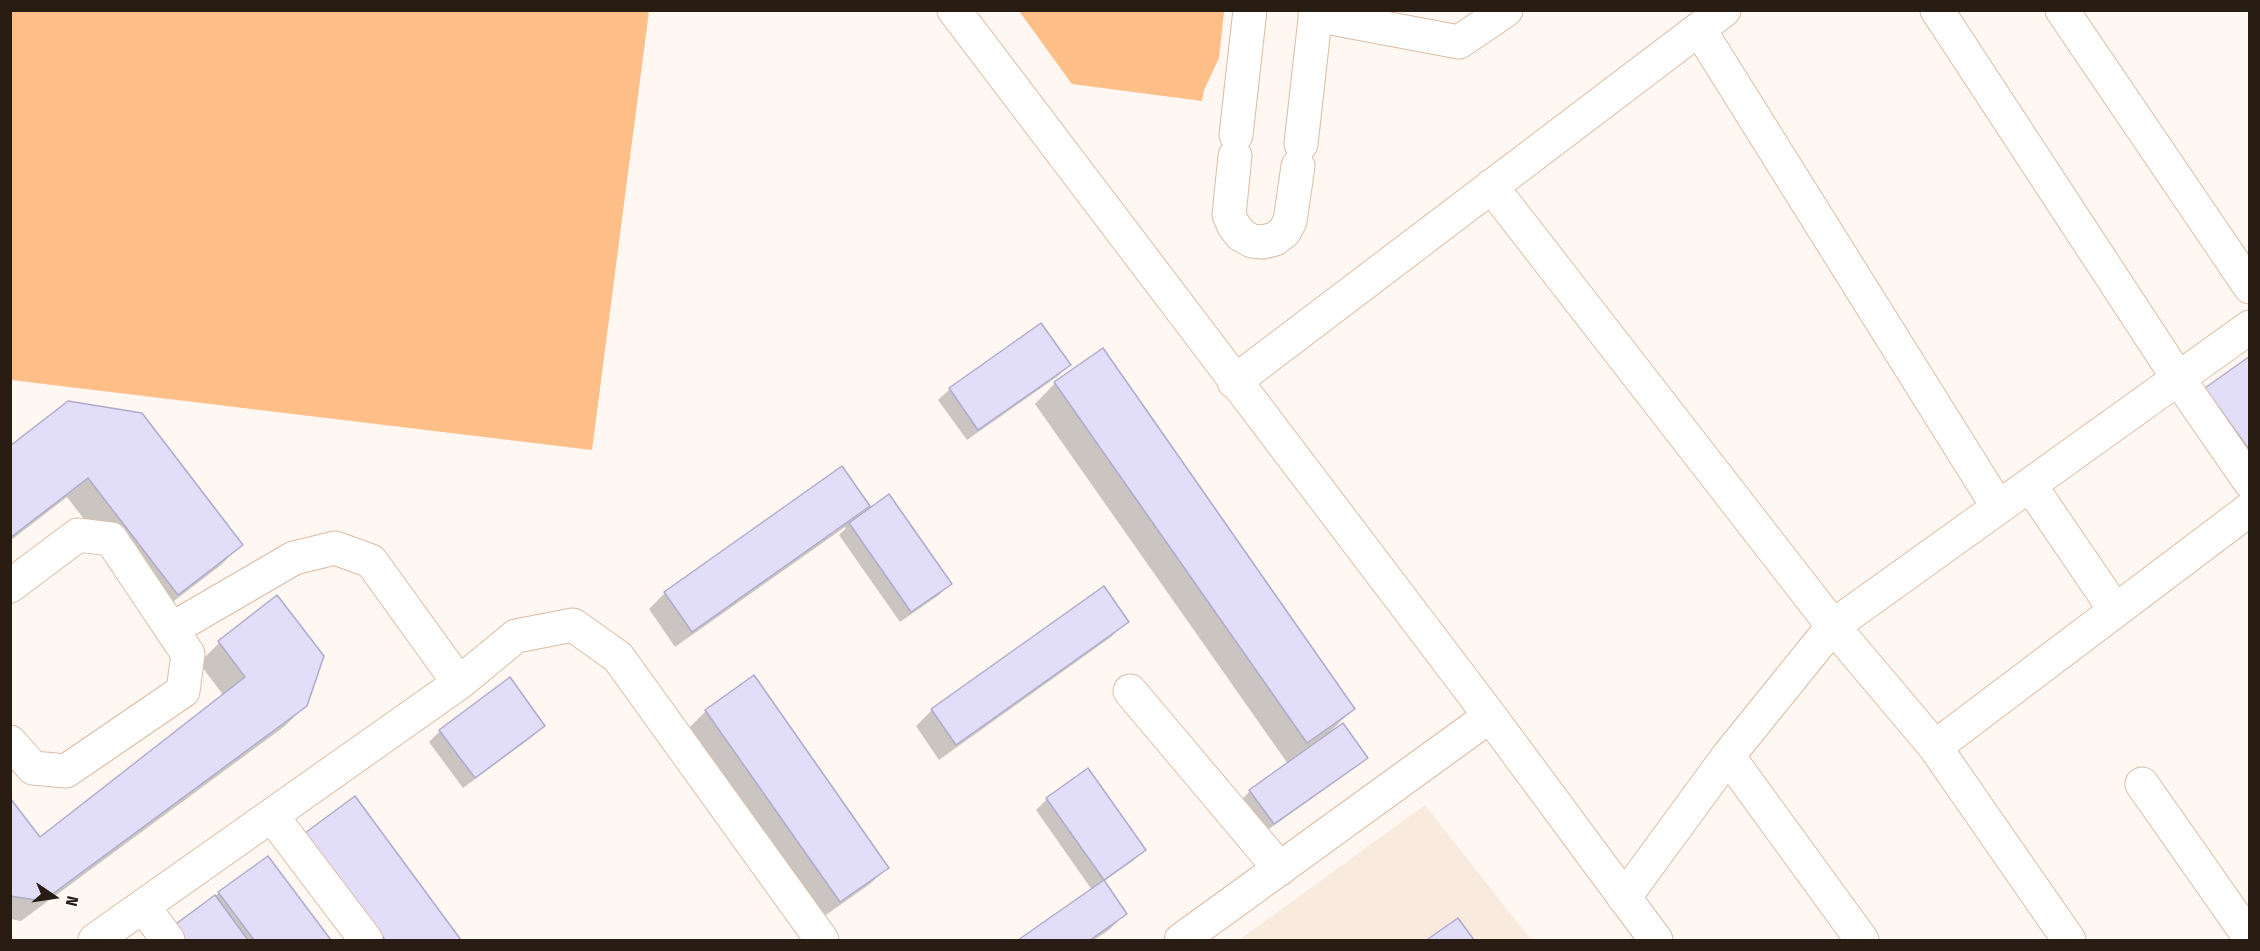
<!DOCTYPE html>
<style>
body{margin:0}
#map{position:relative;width:2260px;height:951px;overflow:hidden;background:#fef7f2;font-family:"Fira Sans Condensed",sans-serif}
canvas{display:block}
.frame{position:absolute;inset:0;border:12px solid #281c13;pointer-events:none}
.north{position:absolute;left:24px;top:867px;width:60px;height:60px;-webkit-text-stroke:4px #fff;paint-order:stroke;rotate:103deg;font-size:16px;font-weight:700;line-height:24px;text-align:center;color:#281c13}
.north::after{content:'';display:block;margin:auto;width:21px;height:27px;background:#281c13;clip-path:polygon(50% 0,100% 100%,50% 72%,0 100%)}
</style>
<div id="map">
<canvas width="2260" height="951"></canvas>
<div class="frame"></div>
<div class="north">N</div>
</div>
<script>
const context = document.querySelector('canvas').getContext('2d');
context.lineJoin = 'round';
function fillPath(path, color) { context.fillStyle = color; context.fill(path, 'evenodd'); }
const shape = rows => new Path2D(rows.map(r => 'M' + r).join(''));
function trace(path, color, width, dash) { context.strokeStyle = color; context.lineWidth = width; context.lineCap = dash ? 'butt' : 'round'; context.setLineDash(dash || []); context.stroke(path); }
fillPath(shape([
 [1425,805,1531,940,1239,940]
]), '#f9eade');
fillPath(shape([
 [11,10,649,11,592,450,11,380],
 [1019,11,1224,11,1219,58,1204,90,1202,101,1072,84]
]), '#febe88');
fillPath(shape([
 [1041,325,1069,365,1058,376,967,440,938,400,950,389],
 [2250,358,2250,477,2206,390],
 [1055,383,1353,709,1329,733,1366,757,1355,768,1262,834,1239,802,1250,791,1288,764,1035,404],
 [69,403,241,545,221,565,157,614,67,497,10,541,10,447],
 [868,506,856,517,857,519,950,584,939,595,900,622,839,535,846,528,845,527,675,647,649,609,665,593],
 [277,597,306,705,285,726,21,921,10,919,10,801,40,839,224,696,199,663,219,643],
 [1127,621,1111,637,939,760,916,726,932,710],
 [706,711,887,868,870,884,823,917,690,727],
 [543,726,532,737,463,788,429,742,440,731],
 [1088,770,1144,850,1133,861,1103,882,1125,914,1109,930,1094,940,1021,940,1092,890,1036,810,1047,799],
 [355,798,459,940,357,940],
 [268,858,329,940,158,940,219,893],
 [1457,920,1472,940,1429,940]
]), '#0003');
const building = shape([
 [1041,323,1071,365,978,430,949,388,1041,323],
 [1103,348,1355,709,1307,743,1054,382,1103,348],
 [2250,356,2250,451,2205,388,2250,356],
 [68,401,142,413,243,545,178,595,88,478,10,538,10,446,68,401],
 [842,466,870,506,692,632,664,592,842,466],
 [889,494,952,584,911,612,849,523,889,494],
 [1104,586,1129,622,956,745,931,709,1104,586],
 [277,595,324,656,307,706,43,901,10,896,10,798,40,837,245,677,218,641,277,595],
 [754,675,889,868,840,902,705,710,754,675],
 [510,677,545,726,475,778,439,730,510,677],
 [1343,723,1368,758,1274,824,1249,790,1343,723],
 [1088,768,1146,850,1104,880,1046,798,1088,768],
 [355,796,461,940,385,940,305,833,355,796],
 [268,856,331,940,254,940,218,892,268,856],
 [1104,880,1127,914,1090,940,1018,940,1104,880],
 [215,895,248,940,171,940,165,932,215,895],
 [1458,918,1474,940,1429,940,1428,939,1458,918]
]);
fillPath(building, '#e2defa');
trace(building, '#afaacc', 1.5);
const minor = shape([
 [954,10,1490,716,1656,940],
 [1937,10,2178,378,2250,482],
 [2062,10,2250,287],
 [1315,15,1459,42,1506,10],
 [1699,29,1998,507],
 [1236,135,1250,10],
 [1301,144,1316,10],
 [1235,156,1229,215,1234,226,1241,235,1252,241,1263,242,1275,239,1284,232,1290,221,1298,166],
 [1491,186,1833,626,1935,747,2069,940],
 [1234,382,1724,10],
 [2030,485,2115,610],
 [10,586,78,535,111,539,188,654,183,691,66,771,33,768,10,742],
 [172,629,294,558,335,548,371,561,459,683],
 [1130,691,1280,869],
 [1935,747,2250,509],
 [1728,756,1862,940],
 [2142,784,2250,938],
 [272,816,366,940],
 [1624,898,1728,756,1833,626,2250,327],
 [143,906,168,940],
 [95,940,459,683,516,636,573,625,618,657,822,940],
 [1181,940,1490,716]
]);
trace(minor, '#dbbca3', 35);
trace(minor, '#fff', 33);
</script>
